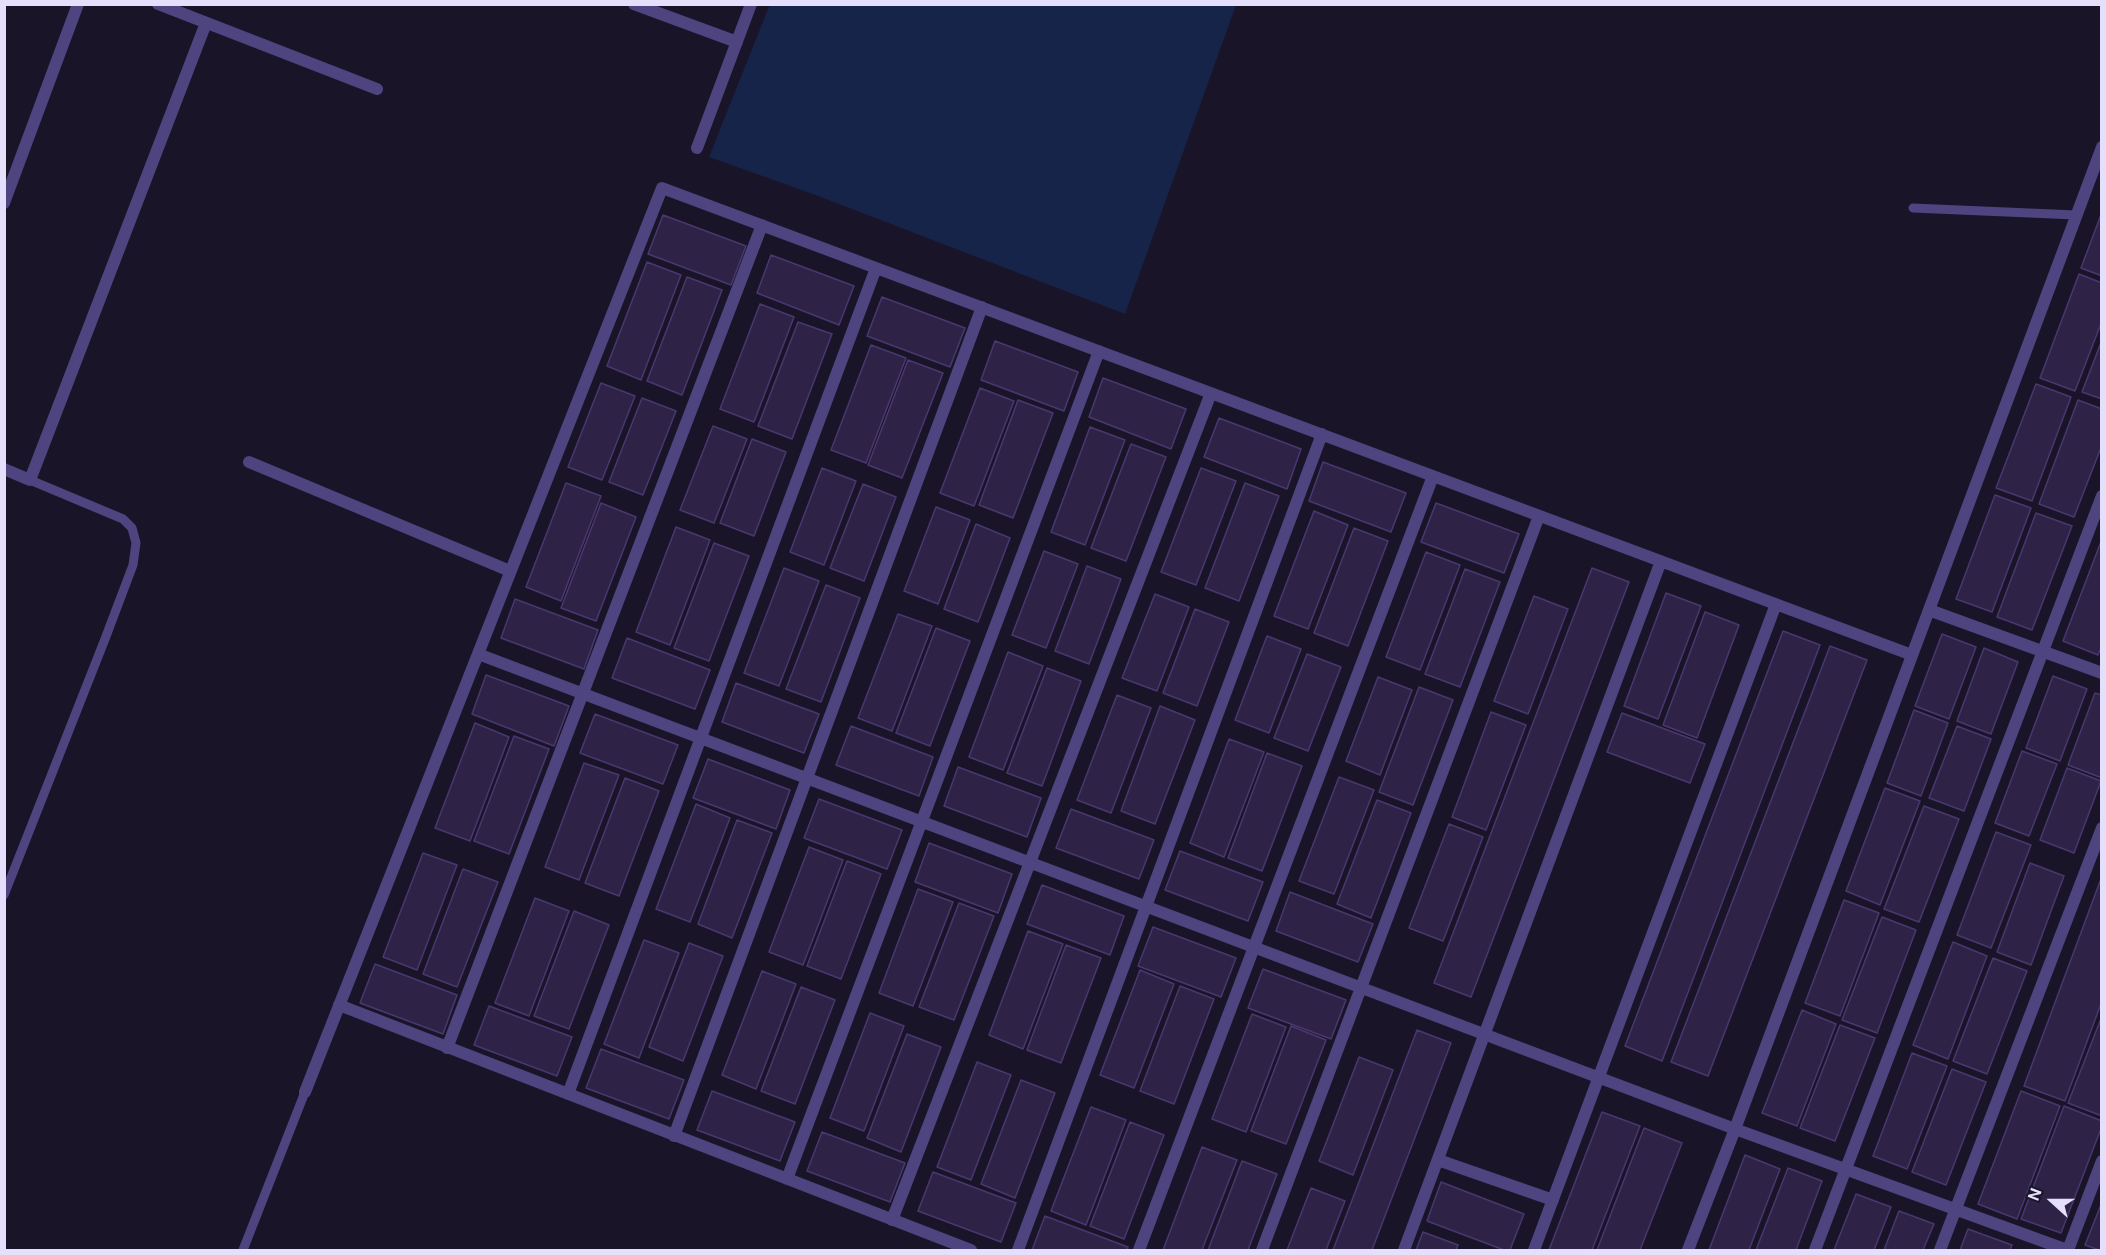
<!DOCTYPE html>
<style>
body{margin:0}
#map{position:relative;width:2106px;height:1255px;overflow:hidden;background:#1a1428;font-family:"DM Sans",sans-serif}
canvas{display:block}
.frame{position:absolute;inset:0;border:6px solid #e5dffb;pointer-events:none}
.north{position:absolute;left:2022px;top:1171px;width:60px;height:60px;-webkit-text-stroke:4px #1a1428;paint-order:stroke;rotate:291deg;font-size:16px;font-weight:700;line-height:24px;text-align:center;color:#e5dffb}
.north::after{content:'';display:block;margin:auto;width:21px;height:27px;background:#e5dffb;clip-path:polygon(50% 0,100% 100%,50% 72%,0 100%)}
</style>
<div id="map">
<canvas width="2106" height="1255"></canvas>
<div class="frame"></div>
<div class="north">N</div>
</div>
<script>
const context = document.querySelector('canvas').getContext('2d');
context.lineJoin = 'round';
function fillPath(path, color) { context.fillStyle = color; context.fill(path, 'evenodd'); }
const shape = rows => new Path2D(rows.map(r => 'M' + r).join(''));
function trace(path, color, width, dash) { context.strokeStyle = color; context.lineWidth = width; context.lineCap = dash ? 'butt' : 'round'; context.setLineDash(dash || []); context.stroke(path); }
fillPath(shape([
 [770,4,1236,5,1125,314,813,194,709,157]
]), '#162449');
const building = shape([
 [2102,212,2102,276,2081,268,2102,212],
 [663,215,746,246,731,285,648,254,663,215],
 [771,255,854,286,839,325,757,293,771,255],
 [647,262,681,275,641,380,607,366,647,262],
 [2079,274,2102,283,2102,321,2075,391,2040,378,2079,274],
 [687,277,722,290,682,395,647,381,687,277],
 [882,297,965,328,950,367,867,336,882,297],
 [760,304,794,317,754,422,720,409,760,304],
 [798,322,832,334,792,439,758,426,798,322],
 [2102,340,2102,399,2082,392,2102,340],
 [995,341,1078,372,1064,411,981,380,995,341],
 [871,345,906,358,866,463,831,450,871,345],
 [908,360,943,373,902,478,868,465,908,360],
 [1103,378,1186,409,1171,449,1089,417,1103,378],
 [601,383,635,396,602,480,568,467,601,383],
 [2036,384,2071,397,2032,501,1996,488,2036,384],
 [980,388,1014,401,974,506,940,493,980,388],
 [642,398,676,411,643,495,609,482,642,398],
 [1018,400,1053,413,1013,518,979,505,1018,400],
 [2078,400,2102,409,2102,445,2074,517,2039,504,2078,400],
 [1219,418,1301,449,1287,489,1204,457,1219,418],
 [713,426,747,439,714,523,680,510,713,426],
 [1090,427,1125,440,1085,545,1051,532,1090,427],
 [752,439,786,452,754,536,720,523,752,439],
 [1131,444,1166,457,1126,561,1091,548,1131,444],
 [1323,462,1406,493,1391,532,1309,501,1323,462],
 [822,468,856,481,824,565,790,552,822,468],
 [1201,468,1236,481,1196,585,1161,572,1201,468],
 [566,483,601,496,561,601,526,587,566,483],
 [1245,483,1279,496,1239,601,1205,588,1245,483],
 [863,484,896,497,864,581,830,568,863,484],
 [1995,495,2031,508,1992,612,1956,599,1995,495],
 [601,503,636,517,596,621,561,608,601,503],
 [1436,503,1519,534,1504,573,1421,542,1436,503],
 [936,507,970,520,938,604,904,591,936,507],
 [1314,511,1348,525,1308,629,1274,616,1314,511],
 [2036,513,2072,526,2032,630,1997,617,2036,513],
 [976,524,1010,538,978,622,944,609,976,524],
 [676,527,710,540,670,645,636,632,676,527],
 [1354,528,1388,541,1348,646,1314,633,1354,528],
 [2102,539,2102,645,2098,655,2063,641,2102,539],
 [714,543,749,556,709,661,674,648,714,543],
 [1044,551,1078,564,1046,648,1012,635,1044,551],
 [1426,552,1460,565,1420,670,1386,657,1426,552],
 [1087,566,1121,579,1089,664,1055,651,1087,566],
 [784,568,819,581,779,686,744,673,784,568],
 [1592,568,1629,582,1471,997,1434,983,1592,568],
 [1465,569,1500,582,1460,687,1425,674,1465,569],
 [826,585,860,598,821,702,786,689,826,585],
 [1666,593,1701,606,1658,719,1624,706,1666,593],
 [1155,594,1189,607,1157,691,1122,678,1155,594],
 [1534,596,1568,609,1528,714,1494,701,1534,596],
 [515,599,598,630,584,669,501,638,515,599],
 [1195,609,1229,622,1197,706,1163,693,1195,609],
 [1705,612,1739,625,1697,738,1663,725,1705,612],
 [898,614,932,626,892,731,858,718,898,614],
 [936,628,970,641,930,746,896,733,936,628],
 [1783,631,1820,645,1662,1061,1625,1046,1783,631],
 [1942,634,1976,647,1949,719,1915,706,1942,634],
 [1267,636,1301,649,1269,733,1235,720,1267,636],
 [627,638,710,670,695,709,612,678,627,638],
 [1830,646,1867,660,1708,1076,1671,1062,1830,646],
 [1984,648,2018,662,1991,734,1957,721,1984,648],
 [1008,652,1043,666,1003,770,969,757,1008,652],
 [1307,654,1341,667,1308,751,1274,738,1307,654],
 [1047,668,1081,681,1042,786,1007,773,1047,668],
 [486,675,569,706,554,746,472,714,486,675],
 [2053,676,2087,689,2060,761,2026,748,2053,676],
 [1378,677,1412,690,1380,775,1346,761,1378,677],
 [736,683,819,714,804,753,722,722,736,683],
 [1419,687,1453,700,1413,805,1379,792,1419,687],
 [2095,693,2102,695,2102,778,2068,765,2095,693],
 [1117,695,1151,708,1111,813,1077,800,1117,695],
 [1160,706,1195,720,1155,824,1121,811,1160,706],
 [1914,710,1948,723,1921,796,1887,783,1914,710],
 [1491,712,1526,725,1486,830,1452,817,1491,712],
 [1622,713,1705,744,1690,783,1607,752,1622,713],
 [595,714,678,745,663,784,580,753,595,714],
 [475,723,509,737,470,841,435,828,475,723],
 [851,726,933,757,919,796,836,765,851,726],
 [1957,726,1991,739,1964,811,1929,798,1957,726],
 [514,736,549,749,509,854,474,841,514,736],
 [1229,739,1264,752,1224,857,1190,843,1229,739],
 [2022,751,2057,764,2029,836,1995,823,2022,751],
 [1267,753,1302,766,1262,871,1228,858,1267,753],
 [708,759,790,790,776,829,693,798,708,759],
 [584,763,619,775,579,880,545,867,584,763],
 [958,767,1041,798,1027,837,944,806,958,767],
 [2067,768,2101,781,2074,853,2040,840,2067,768],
 [1339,777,1374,790,1334,894,1299,881,1339,777],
 [625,778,659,791,619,896,585,883,625,778],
 [1885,788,1920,801,1880,905,1846,891,1885,788],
 [819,799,902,830,887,869,804,838,819,799],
 [1377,800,1411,813,1371,918,1337,904,1377,800],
 [696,804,730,818,690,922,656,909,696,804],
 [1924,806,1959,819,1919,922,1884,909,1924,806],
 [1071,809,1154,840,1139,879,1056,848,1071,809],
 [737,820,772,833,732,938,698,924,737,820],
 [1449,824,1483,837,1443,941,1409,928,1449,824],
 [1996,832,2031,845,1991,948,1957,935,1996,832],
 [929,843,1012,874,998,913,915,882,929,843],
 [809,847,843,860,803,965,769,952,809,847],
 [1180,851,1263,882,1248,921,1165,890,1180,851],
 [423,853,457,865,417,970,383,957,423,853],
 [847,861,881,874,841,979,807,966,847,861],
 [2030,863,2064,876,2031,965,1997,952,2030,863],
 [463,869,498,882,457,987,423,974,463,869],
 [2102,876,2102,1001,2065,1101,2024,1086,2102,876],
 [1042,885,1124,916,1110,955,1027,924,1042,885],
 [918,889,953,902,913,1006,879,993,918,889],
 [1290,892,1373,924,1358,962,1276,931,1290,892],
 [535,898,569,911,529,1016,495,1003,535,898],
 [1844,900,1879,913,1840,1016,1805,1003,1844,900],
 [959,903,994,916,954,1020,919,1007,959,903],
 [574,911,609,925,569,1029,534,1016,574,911],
 [1882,917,1916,930,1877,1033,1842,1020,1882,917],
 [1153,927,1236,958,1221,997,1138,966,1153,927],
 [1028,931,1063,944,1023,1049,989,1035,1028,931],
 [644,940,679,953,639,1058,604,1044,644,940],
 [1953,942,1987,956,1948,1059,1913,1045,1953,942],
 [689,943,723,956,683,1061,649,1047,689,943],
 [1066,945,1101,958,1061,1063,1027,1050,1066,945],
 [1993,958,2027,971,1987,1074,1953,1061,1993,958],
 [375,964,457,995,443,1034,360,1003,375,964],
 [1263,969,1346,1000,1331,1039,1248,1008,1263,969],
 [1140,970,1174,984,1134,1088,1100,1075,1140,970],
 [762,971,796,984,756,1089,722,1075,762,971],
 [1180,986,1214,999,1174,1104,1140,1091,1180,986],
 [801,987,835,1000,795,1104,761,1091,801,987],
 [489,1006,572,1037,557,1076,474,1045,489,1006],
 [1802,1010,1836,1024,1797,1126,1762,1113,1802,1010],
 [870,1013,904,1026,864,1131,830,1118,870,1013],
 [1252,1014,1286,1027,1246,1132,1212,1119,1252,1014],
 [2102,1016,2102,1116,2068,1103,2102,1016],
 [1840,1025,1875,1038,1835,1141,1800,1128,1840,1025],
 [1291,1026,1326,1040,1286,1144,1251,1131,1291,1026],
 [1417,1030,1451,1043,1372,1250,1333,1250,1417,1030],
 [907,1034,941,1047,901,1152,867,1138,907,1034],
 [601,1049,684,1080,669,1119,586,1088,601,1049],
 [1912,1053,1947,1066,1907,1169,1873,1156,1912,1053],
 [1359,1057,1393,1070,1353,1175,1319,1161,1359,1057],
 [977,1062,1011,1075,971,1180,937,1167,977,1062],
 [1952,1069,1986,1082,1946,1185,1912,1172,1952,1069],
 [1021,1080,1055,1093,1015,1198,981,1184,1021,1080],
 [712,1091,795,1122,780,1161,697,1130,712,1091],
 [2021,1091,2060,1106,2017,1219,1978,1204,2021,1091],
 [2064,1106,2102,1121,2102,1126,2061,1233,2021,1219,2064,1106],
 [1091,1107,1126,1120,1086,1225,1051,1211,1091,1107],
 [1602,1112,1640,1126,1592,1250,1549,1250,1602,1112],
 [1130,1122,1164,1135,1124,1239,1090,1226,1130,1122],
 [1644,1128,1682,1143,1640,1250,1597,1250,1644,1128],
 [822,1132,905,1163,890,1202,807,1171,822,1132],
 [1202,1147,1237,1160,1202,1250,1163,1250,1202,1147],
 [1745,1155,1780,1169,1749,1250,1709,1250,1745,1155],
 [1242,1161,1277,1174,1248,1250,1208,1250,1242,1161],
 [1788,1168,1822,1181,1796,1250,1756,1250,1788,1168],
 [933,1172,1016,1203,1001,1242,918,1211,933,1172],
 [1441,1182,1524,1214,1510,1250,1504,1250,1427,1221,1441,1182],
 [1311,1188,1345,1201,1326,1250,1287,1250,1311,1188],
 [1856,1194,1891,1207,1874,1250,1834,1250,1856,1194],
 [2102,1202,2102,1250,2099,1250,2085,1245,2102,1202],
 [1899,1211,1934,1224,1923,1250,1884,1250,1899,1211],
 [1045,1216,1128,1247,1127,1250,1032,1250,1045,1216],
 [1968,1229,2012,1245,2010,1250,1960,1250,1968,1229],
 [1423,1232,1458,1245,1456,1250,1416,1250,1423,1232]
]);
fillPath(building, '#2e2346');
trace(building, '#49386f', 1.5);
trace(shape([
 [1913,208,2076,215],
 [4,895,105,639,133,565,136,543,132,528,123,519,30,480],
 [243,1250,305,1092]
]), '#4e4580', 9);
trace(shape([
 [158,4,377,89],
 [634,4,737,42],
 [697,148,751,4],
 [4,203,78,4],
 [249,462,510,571],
 [4,469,30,480,206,23],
 [1929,610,2102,673],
 [478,654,1735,1129,2067,1250],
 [339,1005,971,1250],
 [447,1048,762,225],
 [305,1092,662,188,1912,655],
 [568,1094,876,268],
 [674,1136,982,307],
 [1438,1160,1553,1200],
 [787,1179,1099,351],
 [892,1220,1211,393],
 [1018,1250,1322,434],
 [1139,1250,1433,476],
 [1262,1250,1539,516],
 [1404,1250,1661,561],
 [1534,1250,1776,604],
 [1688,1250,1735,1129,2102,147],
 [1815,1250,2102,496],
 [1940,1250,2102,828],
 [2068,1250,2102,1161]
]), '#4e4580', 12);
</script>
